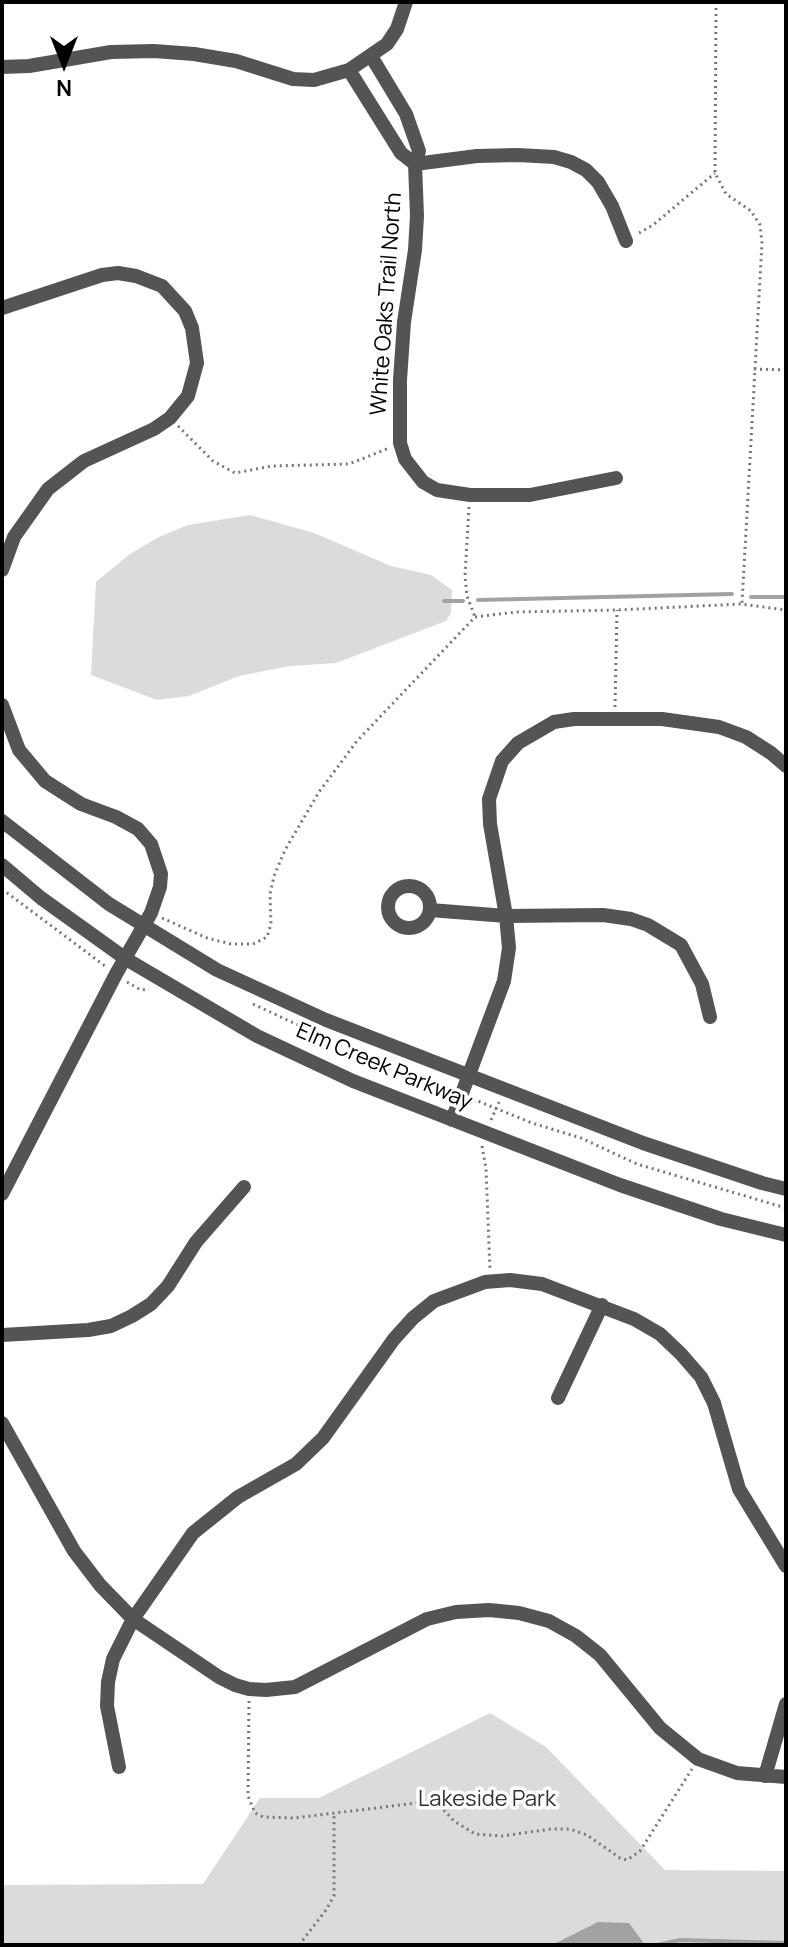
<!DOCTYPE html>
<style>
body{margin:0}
#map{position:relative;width:788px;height:1947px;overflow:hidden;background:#fff;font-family:Manrope,sans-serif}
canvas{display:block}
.frame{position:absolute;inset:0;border:4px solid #000;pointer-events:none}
.north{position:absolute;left:24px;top:24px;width:80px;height:80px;-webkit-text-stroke:6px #fff;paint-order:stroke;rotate:180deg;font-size:22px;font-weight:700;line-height:32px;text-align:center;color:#000}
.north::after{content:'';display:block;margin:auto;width:28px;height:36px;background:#000;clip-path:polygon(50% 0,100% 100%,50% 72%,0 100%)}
</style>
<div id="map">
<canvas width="788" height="1947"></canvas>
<div class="frame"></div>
<div class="north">N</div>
</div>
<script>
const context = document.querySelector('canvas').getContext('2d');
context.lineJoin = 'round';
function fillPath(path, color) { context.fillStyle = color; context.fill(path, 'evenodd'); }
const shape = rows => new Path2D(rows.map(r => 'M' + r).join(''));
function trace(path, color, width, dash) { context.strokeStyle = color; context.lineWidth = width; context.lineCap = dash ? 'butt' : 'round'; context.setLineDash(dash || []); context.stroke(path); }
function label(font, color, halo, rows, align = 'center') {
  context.font = font + ' Manrope,sans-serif'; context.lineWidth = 7; context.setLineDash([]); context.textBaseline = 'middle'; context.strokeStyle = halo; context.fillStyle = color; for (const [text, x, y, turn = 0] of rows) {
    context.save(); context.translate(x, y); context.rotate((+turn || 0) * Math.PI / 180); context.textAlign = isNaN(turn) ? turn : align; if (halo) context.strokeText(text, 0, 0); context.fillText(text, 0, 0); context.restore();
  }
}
fillPath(shape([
 [250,515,314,533,391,566,431,575,452,590,451,613,446,621,336,663,290,666,239,676,189,696,157,700,91,675,96,582,130,554,159,537,188,525],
 [490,1713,546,1747,665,1870,786,1871,786,1945,2,1945,2,1885,203,1884,260,1798,319,1798]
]), '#dbdbdb');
fillPath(shape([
 [598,1922,629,1923,645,1945,552,1945]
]), '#a2a2a2');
trace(shape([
 [751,597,786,597],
 [478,600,732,594],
 [444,601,463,601],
 [657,1945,680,1940,786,1943]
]), '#a2a2a2', 4);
trace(shape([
 [716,2,715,173,726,194,751,211,760,225,762,243,742,603],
 [639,233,653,225,715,173],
 [754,369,786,370],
 [178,426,213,461,235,473,272,466,349,464,389,448],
 [469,507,465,576,467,596,475,617],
 [615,707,617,610],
 [2,889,105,966],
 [162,918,207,938,231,944,253,944,267,937,271,924,270,894,274,876,285,850,319,792,357,741,475,617,516,612,617,610,741,604,786,610],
 [127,982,141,990,149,989],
 [253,1004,394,1070,447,1089],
 [473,1099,532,1123,581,1138,637,1164,786,1208],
 [491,1120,499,1102],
 [482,1146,486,1169,490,1270],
 [249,1701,248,1796,255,1813,263,1817,294,1818,425,1802,442,1808,454,1821,475,1834,502,1836,551,1829,570,1829,587,1835,620,1858,627,1860,640,1851,692,1769],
 [299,1945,326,1910,334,1896,334,1813]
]), '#767676', 3, [2, 4]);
trace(shape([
 [371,56,406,114,419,151,415,164,417,216,415,250,404,322,400,380,400,443,405,459,423,482,437,490,470,495,530,495,616,478],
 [2,67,29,66,111,52,154,51,194,54,236,61,293,79,314,80,349,70,387,44,397,29,406,2],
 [349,70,401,153,415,164],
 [415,164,477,156,518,155,554,157,571,162,586,170,598,182,612,206,626,241],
 [2,308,102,275,118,273,136,276,162,286,185,311,192,328,197,363,188,396,170,418,154,429,84,461,48,489,14,537,2,570],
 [2,705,19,750,45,781,81,804,116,817,138,829,151,844,161,874,160,887,151,913,116,974,2,1194],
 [2,821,109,904,217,970,326,1020,643,1143,762,1183,786,1189],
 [2,865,41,898,126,959,257,1036,353,1081,620,1185,721,1219,786,1235],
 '388 907a21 21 0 1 1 42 0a21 21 0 1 1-42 0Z',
 [430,910,506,916,603,915,631,919,648,925,681,945,702,984,710,1017],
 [452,1120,504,981,509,948,506,916,490,824,489,799,502,761,518,743,554,722,574,719,662,719,719,727,746,737,771,753,786,766],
 [2,1335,88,1330,111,1326,132,1316,151,1304,168,1286,196,1242,244,1187],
 [558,1398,602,1305],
 [2,1423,74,1551,100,1585,133,1619,219,1677,235,1685,249,1689,266,1690,295,1687,427,1619,456,1612,489,1610,519,1613,549,1621,576,1636,600,1655,660,1728,698,1759,737,1773,786,1777],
 [119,1767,107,1706,108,1682,113,1659,133,1619,193,1533,238,1497,296,1464,323,1438,394,1339,413,1318,434,1301,485,1282,510,1280,542,1284,634,1319,660,1334,681,1354,701,1377,714,1403,739,1489,786,1566],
 [765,1776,786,1704]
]), '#545454', 14);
label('22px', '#000', '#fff', [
 ["White Oaks Trail North",387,304,-86],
 ["Elm Creek Parkway",384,1067,23]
]);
label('22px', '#323232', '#fff', [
 ["Lakeside Park",487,1800]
]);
</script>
